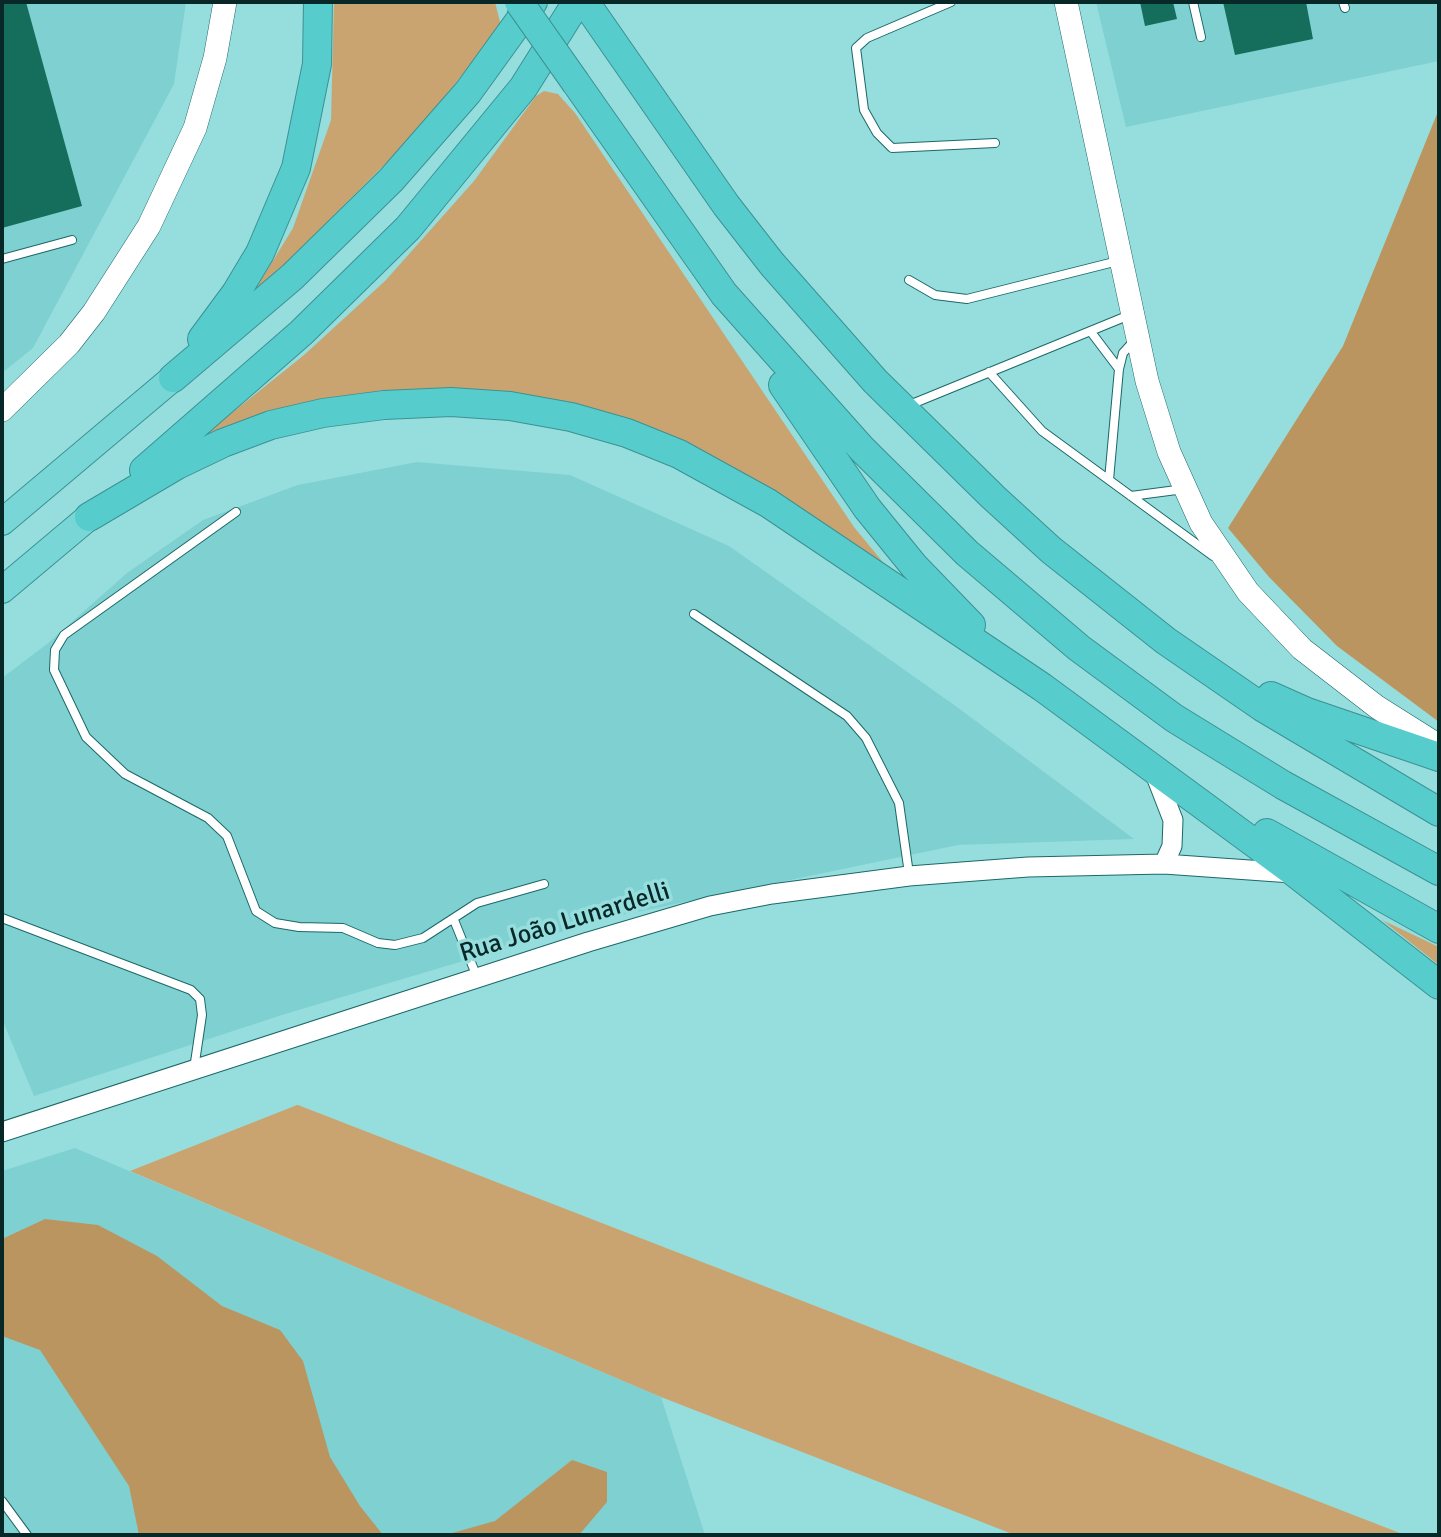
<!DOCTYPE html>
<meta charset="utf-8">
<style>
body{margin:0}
#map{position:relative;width:1441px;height:1537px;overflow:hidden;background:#96dedd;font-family:Signika,sans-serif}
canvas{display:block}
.frame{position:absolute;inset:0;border:4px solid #082727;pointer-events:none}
</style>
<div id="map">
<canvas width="1441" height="1537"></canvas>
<div class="frame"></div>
</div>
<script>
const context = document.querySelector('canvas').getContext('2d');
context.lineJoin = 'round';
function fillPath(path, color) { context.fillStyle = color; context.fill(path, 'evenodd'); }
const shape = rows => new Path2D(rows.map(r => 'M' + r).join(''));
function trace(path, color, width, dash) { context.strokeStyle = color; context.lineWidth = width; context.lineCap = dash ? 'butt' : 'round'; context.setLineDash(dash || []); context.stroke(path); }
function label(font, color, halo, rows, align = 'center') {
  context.font = font + ' Signika,sans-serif'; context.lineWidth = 7; context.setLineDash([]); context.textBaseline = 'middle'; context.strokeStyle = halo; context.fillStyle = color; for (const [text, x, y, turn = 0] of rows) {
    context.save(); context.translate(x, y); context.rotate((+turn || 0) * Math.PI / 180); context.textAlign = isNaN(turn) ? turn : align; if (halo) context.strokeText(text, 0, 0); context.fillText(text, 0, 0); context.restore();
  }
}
fillPath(shape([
 [2,2,186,2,174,84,33,348,2,373],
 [1096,2,1439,2,1439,61,1126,127],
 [417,462,570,475,729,546,957,707,1134,839,958,845,608,918,285,1014,34,1096,2,1019,2,678,47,644,127,573,203,520,298,485],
 [75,1148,661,1397,705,1535,2,1535,2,1171]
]), '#7fd0d0');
fillPath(shape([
 [334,2,495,2,501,26,415,134,249,300,293,228,331,120],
 [544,91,558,94,575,113,854,527,900,583,737,470,684,441,625,418,274,414,202,437,304,355,385,281,474,181,536,96],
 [1382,920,1439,947,1439,965],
 [297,1105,298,1105,1405,1535,1015,1535,661,1397,130,1171]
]), '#caa470');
fillPath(shape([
 [1439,109,1439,722,1337,646,1269,577,1228,528,1343,346],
 [45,1219,98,1225,157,1256,222,1306,280,1330,303,1361,330,1457,360,1506,383,1535,139,1535,129,1486,40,1350,2,1336,2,1239],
 [572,1460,607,1472,607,1502,579,1535,445,1535,495,1521]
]), '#bb955f');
fillPath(shape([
 [2,2,26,2,82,206,2,228],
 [1140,2,1173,2,1177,19,1145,26],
 [1223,2,1306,2,1313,39,1235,55]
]), '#156d5c');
const service = shape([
 [951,2,867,38,856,48,864,110,877,133,892,148,995,143],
 [1193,2,1201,37],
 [1343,2,1345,8],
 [2,259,72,240],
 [909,280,935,295,967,299,1118,261],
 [1091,332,1119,369],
 [989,372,1042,431,1213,556],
 [907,406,1132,314],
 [1109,480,1119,369,1123,353,1134,341],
 [1131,496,1184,489],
 [236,512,64,635,55,650,54,670,86,737,125,774,208,818,227,836,256,911,275,923,299,927,343,928,378,943,395,945,423,938,477,903,544,884],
 [694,614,847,716,866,738,899,803,909,874],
 [2,918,191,990,200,999,202,1015,194,1069],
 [454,920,477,977],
 [2,1501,27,1535]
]);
const tertiary = shape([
 [1154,771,1173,820,1172,846,1164,864],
 [2,1132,588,942,710,906,772,894,909,876,1028,867,1164,864,1292,873]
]);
const secondary = shape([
 [1066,2,1147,381,1169,452,1201,523,1248,592,1302,649,1377,707,1439,746],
 [2,410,69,344,94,312,149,226,195,128,215,58,225,2]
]);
const trunk = shape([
 [2,522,173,378],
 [2,590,89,517]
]);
const motorway = shape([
 [585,2,726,205,772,264,875,381,993,497,1051,550,1166,641,1262,707,1439,812],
 [576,83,724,294,862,449,967,553,1079,648,1174,718,1283,785,1439,871],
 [202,339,236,293,260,253,296,168,317,64,318,2],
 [173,378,292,277,391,180,468,92,533,2],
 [783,385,867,508,914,566,971,625],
 [144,470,301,333,408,228,523,88,577,2],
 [89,517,177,465,223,443,271,425,323,413,384,405,451,402,510,406,571,417,627,433,679,454,768,503,1042,687,1295,873,1439,985],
 [1271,696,1307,712,1439,757],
 [1267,833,1439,929]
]);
trace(service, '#1b6868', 10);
trace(tertiary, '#1b6868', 21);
trace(secondary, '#1b6868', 24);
trace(trunk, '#3b9292', 28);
trace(motorway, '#3b9292', 30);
trace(service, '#fff', 8);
trace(tertiary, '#fff', 19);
trace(secondary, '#fff', 23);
trace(trunk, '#78d6d6', 26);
trace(motorway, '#57cccc', 28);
const motorwayBridge = shape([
 [519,2,576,83]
]);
trace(motorwayBridge, '#3b9292', 30, []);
trace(motorwayBridge, '#57cccc', 28);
label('26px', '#082727', '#96dedd', [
 ["Rua João Lunardelli",565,923,-17]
]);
</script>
